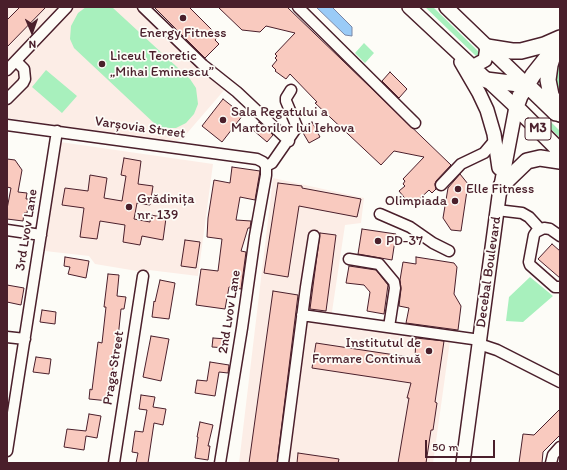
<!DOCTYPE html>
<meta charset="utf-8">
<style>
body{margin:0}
#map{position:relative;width:567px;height:470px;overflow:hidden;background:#fdfcf7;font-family:Itim,sans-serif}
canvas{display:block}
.frame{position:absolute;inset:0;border:8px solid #4a1f2b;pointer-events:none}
.north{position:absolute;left:12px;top:12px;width:40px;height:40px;-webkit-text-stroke:3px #fdfcf7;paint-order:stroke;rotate:178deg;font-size:11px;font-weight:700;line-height:16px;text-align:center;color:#4a1f2b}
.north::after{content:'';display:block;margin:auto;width:14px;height:18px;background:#4a1f2b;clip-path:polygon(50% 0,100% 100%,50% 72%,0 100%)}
.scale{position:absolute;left:425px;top:440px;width:70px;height:18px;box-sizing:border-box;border:2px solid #4a1f2b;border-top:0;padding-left:5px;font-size:12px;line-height:14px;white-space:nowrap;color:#4a1f2b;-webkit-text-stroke:3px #fdfcf7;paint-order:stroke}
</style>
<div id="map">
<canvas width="567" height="470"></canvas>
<div class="frame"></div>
<div class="north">N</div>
<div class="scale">50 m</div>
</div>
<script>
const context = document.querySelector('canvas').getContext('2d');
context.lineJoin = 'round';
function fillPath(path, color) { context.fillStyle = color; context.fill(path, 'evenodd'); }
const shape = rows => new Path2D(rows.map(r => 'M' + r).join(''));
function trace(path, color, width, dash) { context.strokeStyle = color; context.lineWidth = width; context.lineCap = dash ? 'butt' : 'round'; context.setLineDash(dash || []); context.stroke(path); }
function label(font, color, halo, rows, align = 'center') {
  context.font = font + ' Itim,sans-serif'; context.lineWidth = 3.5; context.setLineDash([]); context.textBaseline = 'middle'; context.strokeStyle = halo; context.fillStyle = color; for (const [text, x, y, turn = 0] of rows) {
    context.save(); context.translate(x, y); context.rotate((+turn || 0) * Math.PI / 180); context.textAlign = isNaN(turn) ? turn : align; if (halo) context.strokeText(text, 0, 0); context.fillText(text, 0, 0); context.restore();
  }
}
fillPath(shape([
 [7,7,139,7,175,45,217,83,226,88,182,139,172,142,7,118],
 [60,142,213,164,198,276,149,270,149,273,95,264,89,256,45,251],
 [273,178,364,198,361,223,345,225,330,325,450,341,433,463,239,463]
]), '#fcede6');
fillPath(shape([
 [86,7,113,8,190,79,196,88,198,104,194,114,186,123,176,128,170,128,160,127,155,124,74,48,70,39,71,26,78,13],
 [425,7,433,7,482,55,477,57],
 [364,43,374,53,365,63,355,53],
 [560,60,560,97,556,84,555,72],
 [46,70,77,96,62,113,32,87],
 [544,118,549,120,560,131,560,138,543,121],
 [530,277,553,296,523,322,506,321,509,297]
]), '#a8f0bd');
const water = shape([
 [316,7,332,7,352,27,352,36,345,35,316,7]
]);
fillPath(water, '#9acbf7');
trace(water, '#7a86a5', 1);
const building = shape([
 [20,7,46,7,7,47,7,20,20,7],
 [154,7,189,7,218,36,215,40,219,44,205,58,154,7],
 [218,7,287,7,451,165,436,181,435,184,436,189,432,193,429,190,413,205,409,201,408,202,399,191,405,186,403,184,405,181,403,179,424,157,394,151,381,165,315,103,317,102,290,74,286,79,275,71,276,70,272,66,277,60,275,58,277,56,275,54,295,33,266,26,260,32,242,30,218,7],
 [390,72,407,89,399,98,382,81,390,72],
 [223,99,243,115,222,142,202,126,223,99],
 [259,122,273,135,267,142,253,130,259,122],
 [312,122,320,137,309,143,302,131,303,127,312,122],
 [124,158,141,161,138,184,153,186,150,205,137,203,134,219,150,222,151,215,166,218,163,240,142,236,140,245,123,242,125,225,100,221,97,239,80,237,84,208,62,205,65,188,88,191,90,175,107,178,104,198,122,201,126,176,121,175,124,158],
 [7,159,15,160,22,170,18,192,27,193,26,199,29,199,27,213,24,213,23,221,7,219,7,209,11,188,7,187,7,159],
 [232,167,260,171,255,200,240,197,236,220,251,221,250,228,248,228,241,251,246,252,241,289,229,287,225,309,196,305,201,269,218,271,222,239,207,237,208,218,214,180,230,183,232,167],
 [460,174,468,184,461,231,451,230,443,218,448,188,460,174],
 [278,183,302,186,302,188,361,199,357,217,299,206,288,277,264,273,278,183],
 [362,229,396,234,392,260,358,254,362,229],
 [320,233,336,235,326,311,310,309,320,233],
 [185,240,200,242,196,268,181,266,185,240],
 [552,244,560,251,560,278,538,259,552,244],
 [65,257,89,261,86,278,68,274,70,267,64,266,65,257],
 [416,257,454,263,457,267,454,294,461,306,458,330,406,323,409,308,399,306,401,289,400,280,403,262,416,264,416,257],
 [349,266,376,270,388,285,384,314,367,311,370,292,364,285,346,283,349,266],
 [108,274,119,275,117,296,126,297,124,309,121,309,118,338,109,392,111,392,109,401,89,399,90,389,92,390,98,342,102,343,106,307,104,307,108,274],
 [160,280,175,283,169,319,152,317,154,301,155,302,160,280],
 [7,285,24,288,21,305,7,302,7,285],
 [273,291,298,295,277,463,249,463,273,291],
 [42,310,56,312,55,324,40,322,42,310],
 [151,336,169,339,161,381,143,377,151,336],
 [213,338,227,339,227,348,212,347,213,338],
 [416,338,444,341,435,402,437,403,433,430,431,430,426,463,398,463,409,398,407,398,411,383,312,368,316,343,415,358,416,338],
 [36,357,51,359,49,374,33,372,36,357],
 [210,362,229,365,228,373,219,372,215,396,195,393,197,380,207,381,210,362],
 [141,395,155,397,153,407,166,409,163,425,154,423,148,463,136,463,138,453,132,452,135,431,143,432,147,410,139,409,141,395],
 [560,409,560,435,543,452,542,463,519,463,523,434,534,435,560,409],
 [89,414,101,416,97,438,86,436,84,450,64,447,67,429,86,431,89,414],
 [200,422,213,425,208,446,210,446,208,460,195,458,198,437,197,437,200,422],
 [298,453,339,459,338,463,297,463,298,453]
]);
fillPath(building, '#f9cabf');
trace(building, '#4a1f2b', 1);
const minor = shape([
 [143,7,203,65,237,92,289,141],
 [298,7,415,123],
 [7,70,67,7],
 [7,99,23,83,25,79,24,69,16,61],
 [7,125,257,159,263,162,266,166,266,175,255,236,242,328,220,463],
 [266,166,272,163,297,127,286,101,286,98,291,90],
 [441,185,461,164,484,153,495,140],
 [497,210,522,213,529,217,540,229],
 [380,214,410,227,433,243,449,251],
 [7,230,41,235],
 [560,236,550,229,544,228,536,232,534,235,529,262,530,265,555,287,560,287],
 [349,259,379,264,394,282,395,288,389,327],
 [302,315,480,340],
 [7,337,25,339],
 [479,344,497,350,560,382],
 [7,451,57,131],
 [114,463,143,276],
 [283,463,306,287,314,236],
 [551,463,553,455,560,447]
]);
const major = shape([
 [409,7,516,107,499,196,463,463],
 [446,7,527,85],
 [461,62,479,93,487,110,494,134,499,168],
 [472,67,485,60,487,47]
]);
const highway = shape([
 [560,41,533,75,520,96,516,107,560,151],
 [487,47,512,51,521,51,544,45,560,38],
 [554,52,550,65,548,80,551,95,560,114],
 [486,80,527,85],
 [527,85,556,113],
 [501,186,527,161,540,158,560,161]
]);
trace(minor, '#4a1f2b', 13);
trace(major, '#4a1f2b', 16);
trace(highway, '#4a1f2b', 18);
trace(minor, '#fdfcf7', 10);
trace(major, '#fdfcf7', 13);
trace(highway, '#fdfcf7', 15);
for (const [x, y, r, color] of [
 [183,18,4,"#4a1f2b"],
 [102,64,4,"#4a1f2b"],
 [223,120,4,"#4a1f2b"],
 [458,189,4,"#4a1f2b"],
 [455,201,4,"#4a1f2b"],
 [129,207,4,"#4a1f2b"],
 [378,241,4,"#4a1f2b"],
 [429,351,4,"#4a1f2b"]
]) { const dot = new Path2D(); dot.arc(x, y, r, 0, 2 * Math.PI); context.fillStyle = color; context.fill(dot); trace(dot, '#fdfcf7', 1.5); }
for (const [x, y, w] of [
 [538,129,26]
]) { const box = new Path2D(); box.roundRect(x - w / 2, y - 11, w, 22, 3); context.fillStyle = '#fdfcf7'; context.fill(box); trace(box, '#4a1f2b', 1); }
label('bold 13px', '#4a1f2b', null, [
 ["M3",538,129]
]);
label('14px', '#4a1f2b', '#fdfcf7', [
 ["Energy Fitness",183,33,"center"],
 ["Liceul Teoretic",110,56],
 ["„Mihai Eminescu”",110,72],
 ["Sala Regatului a",231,112],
 ["Martorilor lui Iehova",231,128],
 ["Elle Fitness",466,189],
 ["Grădinița",137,199],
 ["nr. 139",137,215],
 ["Olimpiada",447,201,"right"],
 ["PD-37",386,241],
 ["Institutul de",421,343,"right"],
 ["Formare Continuă",421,359,"right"]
], 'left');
label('14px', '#4a1f2b', '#fdfcf7', [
 ["Varșovia Street",140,128,8],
 ["3rd Lvov Lane",27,230,-81],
 ["Decebal Boulevard",489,272,-82],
 ["2nd Lvov Lane",230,312,-81],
 ["Praga Street",114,368,-81]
]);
</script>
